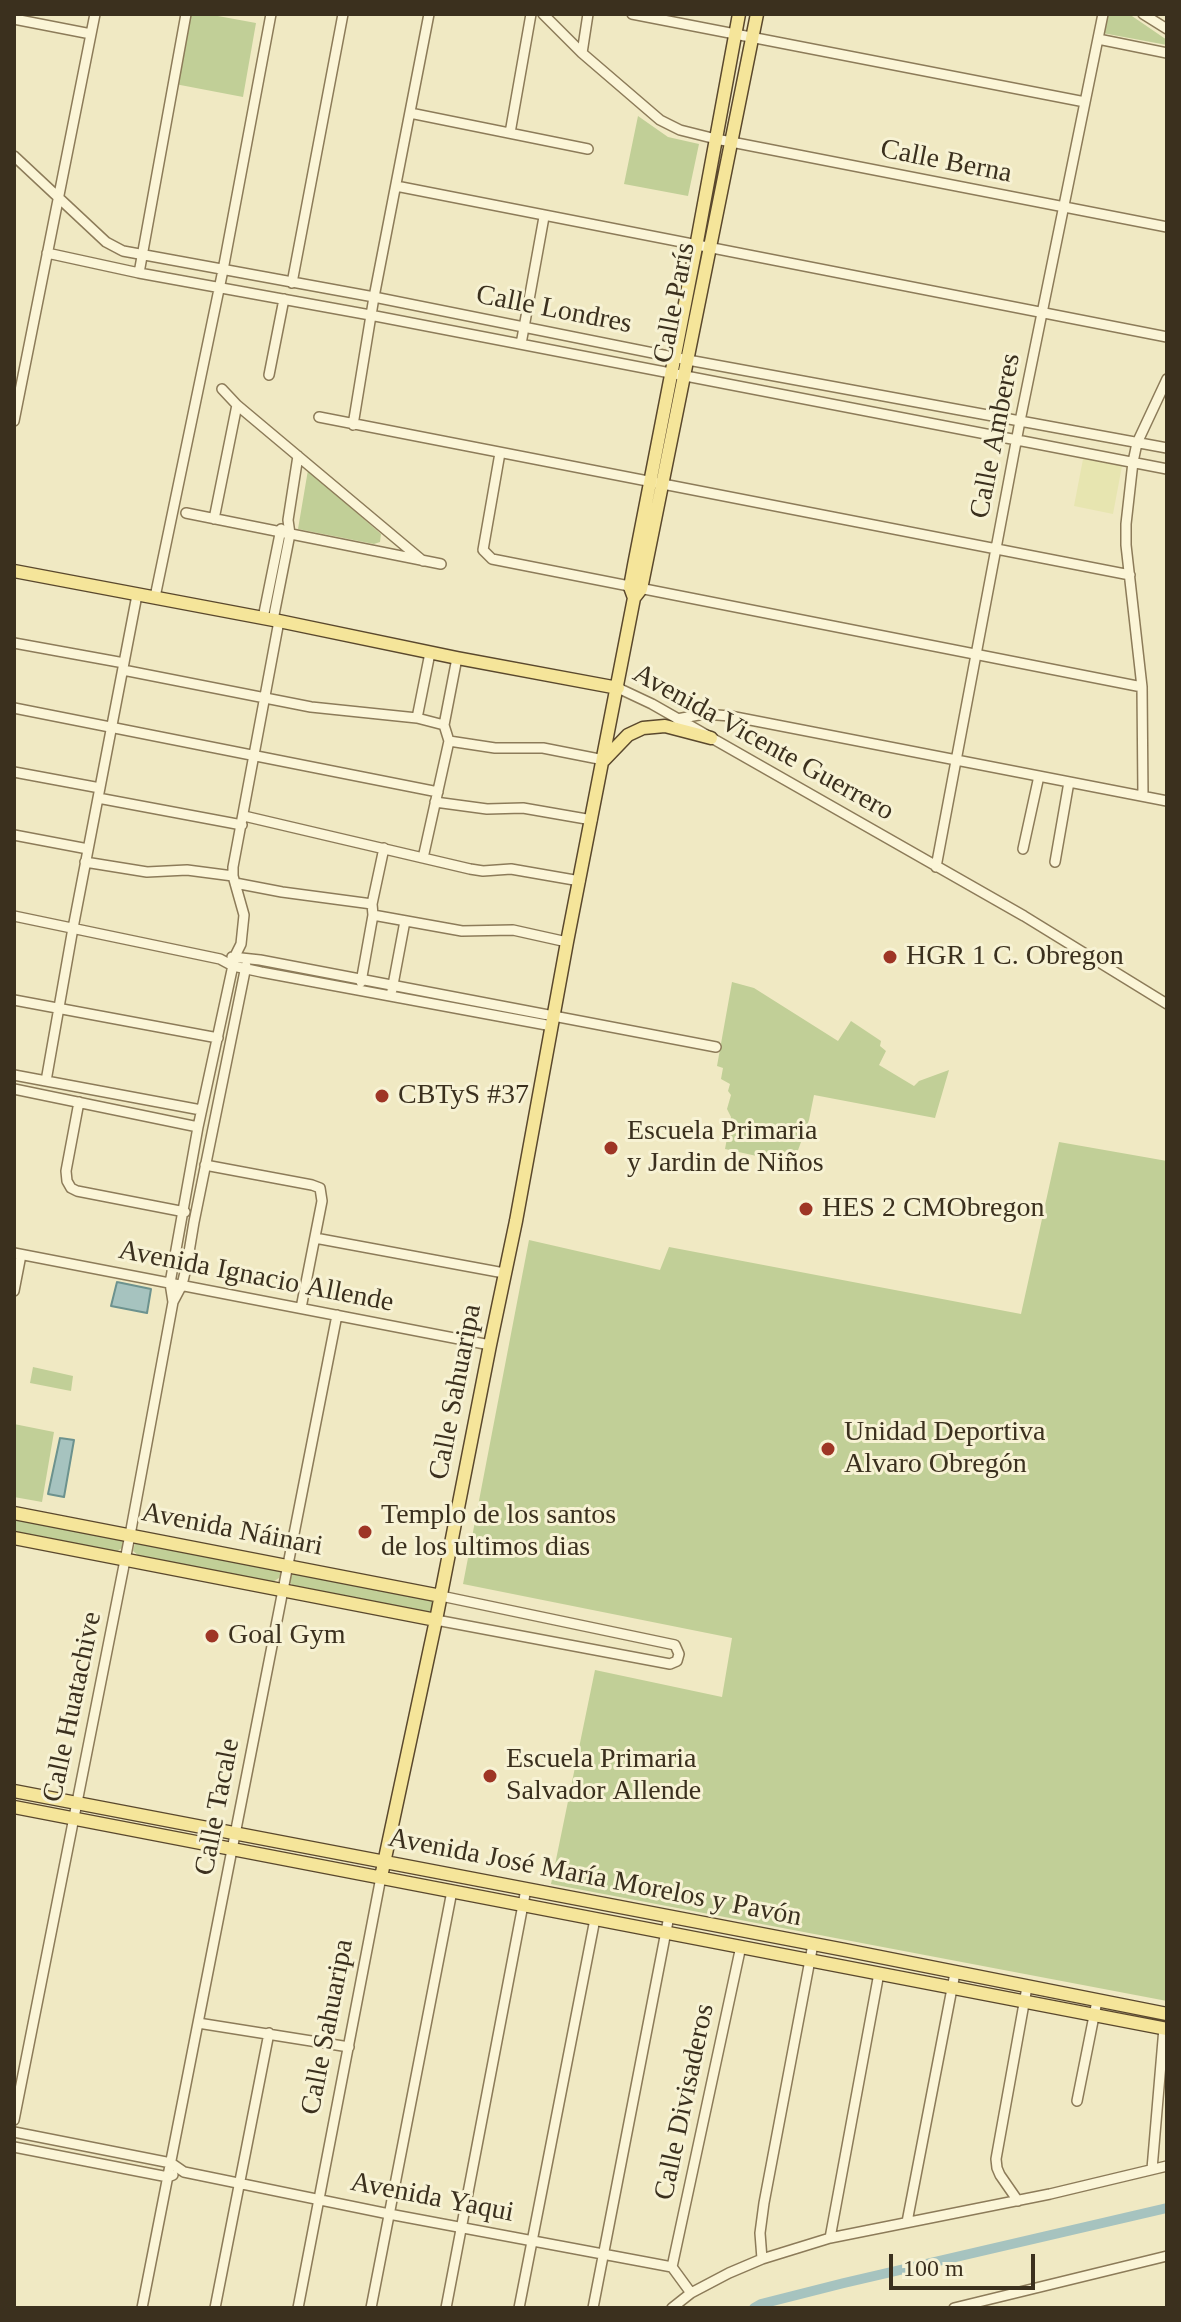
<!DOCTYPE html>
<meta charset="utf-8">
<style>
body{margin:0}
#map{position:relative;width:1181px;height:2322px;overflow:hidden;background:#f0e9c3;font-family:"Times New Roman",serif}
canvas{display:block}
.frame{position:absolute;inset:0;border:16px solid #3b301e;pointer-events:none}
.scale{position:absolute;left:889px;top:2254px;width:146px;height:36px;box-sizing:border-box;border:4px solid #3b301e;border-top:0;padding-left:10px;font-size:24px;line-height:28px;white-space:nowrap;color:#3b301e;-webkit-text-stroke:6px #f7f2d4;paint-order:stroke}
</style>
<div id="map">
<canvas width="1181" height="2322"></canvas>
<div class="frame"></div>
<div class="scale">100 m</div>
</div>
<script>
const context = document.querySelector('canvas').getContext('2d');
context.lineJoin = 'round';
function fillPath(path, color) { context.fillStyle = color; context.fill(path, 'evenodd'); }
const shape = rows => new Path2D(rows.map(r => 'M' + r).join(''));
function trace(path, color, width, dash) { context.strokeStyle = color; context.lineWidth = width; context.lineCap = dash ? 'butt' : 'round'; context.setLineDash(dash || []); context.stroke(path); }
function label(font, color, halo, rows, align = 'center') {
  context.font = font + ' "Times New Roman",serif'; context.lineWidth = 6; context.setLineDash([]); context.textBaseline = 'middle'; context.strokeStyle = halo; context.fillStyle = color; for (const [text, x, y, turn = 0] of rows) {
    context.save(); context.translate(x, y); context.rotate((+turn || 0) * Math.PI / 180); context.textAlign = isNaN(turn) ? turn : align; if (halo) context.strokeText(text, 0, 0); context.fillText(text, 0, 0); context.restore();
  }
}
fillPath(shape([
 [1083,459,1122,466,1113,514,1074,506]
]), '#e7e5b0');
fillPath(shape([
 [188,14,207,14,256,23,243,97,175,84],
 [1100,14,1129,14,1167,40,1167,45,1097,32],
 [638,116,668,137,699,144,688,196,624,184],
 [308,470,381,534,380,542,374,544,298,529],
 [732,982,754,988,838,1041,851,1021,881,1041,880,1046,886,1051,879,1065,914,1086,919,1081,949,1070,935,1118,814,1095,809,1120,793,1164,725,1149,731,1117,727,1109,731,1095,728,1091,730,1084,721,1079,723,1068,717,1066],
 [1059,1142,1167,1161,1167,2001,551,1884,595,1670,722,1697,732,1638,463,1584,529,1240,660,1270,669,1247,1021,1314],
 [33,1367,73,1376,71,1391,30,1383],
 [14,1424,54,1432,42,1502,14,1497],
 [14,1516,122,1539,124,1542,122,1548,116,1552,105,1551,14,1534],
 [140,1541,279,1569,281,1573,279,1578,273,1582,262,1582,140,1557,133,1551,135,1543],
 [296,1572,435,1600,436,1609,429,1613,296,1588,289,1582,291,1574]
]), '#c1cf97');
const water = shape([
 [117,1282,151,1289,147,1313,111,1306,117,1282],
 [60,1438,74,1440,64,1497,48,1494,60,1438]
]);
fillPath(water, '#a6c3bf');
trace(water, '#6c928e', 2);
trace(shape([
 [754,2308,761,2304,844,2283,1167,2208]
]), '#a6c3bf', 10);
const minor = shape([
 [543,14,582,53,660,120,680,130,716,139,1167,227],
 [632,14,1085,102],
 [1143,14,1167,29],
 [14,19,91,34],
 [1098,39,1167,53],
 [582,53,588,14],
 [410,113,588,149],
 [510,133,531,14],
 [14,156,106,242,123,251,374,297,688,360,1167,448],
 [396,186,1167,337],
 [47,253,139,273,370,315,1167,469],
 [139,273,186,14],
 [292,283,343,14],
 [521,344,544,217],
 [269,375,284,299],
 [222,389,237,405,423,561],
 [319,417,1130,575],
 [14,421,95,14],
 [353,425,374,297,429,14],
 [500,453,483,550,492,559,1142,687],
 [186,513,441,564],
 [214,519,237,405],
 [155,597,223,270,271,14],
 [263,618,281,529],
 [273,620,290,534,288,520,298,456],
 [14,643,124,663],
 [123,670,311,707,417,718,444,725],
 [618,688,652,704,1024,916,1167,1004],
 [14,708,438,792],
 [417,718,430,653],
 [677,719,704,714,730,716,1167,801],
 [449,741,495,748,543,748,604,760],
 [14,772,100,788],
 [1143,796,1142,687,1126,545,1126,524,1133,462,1137,443,1167,379],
 [98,798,242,825],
 [435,802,487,809,523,808,592,820],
 [244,816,470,869,483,871,511,869,580,881],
 [14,835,88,849],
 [1023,849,1039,776],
 [423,858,449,741,444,725,457,658],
 [85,862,147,872,187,870,233,876],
 [1055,862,1069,782],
 [936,867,1020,421,1103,14],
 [235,883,282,892,372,904],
 [373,915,462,931,513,930,567,942],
 [14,916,220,959,233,966,261,972,552,1026],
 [232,957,260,960,716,1047],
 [361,982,373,915,372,904,384,848],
 [392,990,405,921],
 [14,1000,218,1038],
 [14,1075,201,1110],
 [46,1081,73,928,137,595],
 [14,1089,198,1127],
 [79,1102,66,1171,67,1181,71,1188,77,1191,185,1212],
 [205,1165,312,1185,320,1188,322,1201,301,1308],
 [315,1238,504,1273],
 [14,1253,490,1345],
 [14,1291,21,1255],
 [173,1302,182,1285,187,1264,194,1222,246,966],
 [436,1620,670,1664,677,1661,679,1654,675,1645,441,1596],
 [198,2023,349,2047],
 [1077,2101,1097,2001],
 [14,2120,130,1535,173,1302,170,1283,198,1127,235,956,241,944,244,915,233,876,233,867,279,621],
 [14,2132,171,2163,184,2172,389,2214,672,2267],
 [14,2147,168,2177,173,2175],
 [1152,2169,1164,2028],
 [1018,2201,1000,2175,997,2168,996,2159,1027,1987],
 [907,2222,955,1973],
 [830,2238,879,1973],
 [762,2259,760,2233,764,2203,813,1944],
 [672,2267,741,1946],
 [672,2267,691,2293],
 [142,2308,337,1315],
 [215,2308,269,2033],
 [298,2308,381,1877],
 [371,2308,452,1891],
 [446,2308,526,1889],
 [519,2308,595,1919],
 [593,2308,669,1916],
 [672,2308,691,2293,729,2273,762,2259,830,2238,1050,2194,1167,2166],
 [954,2308,1167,2256]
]);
const major = shape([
 [14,571,279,621,457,658,618,688],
 [634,598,630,587,634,565,696,247,739,14],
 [604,760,628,735,643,728,665,726,711,738],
 [14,1513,441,1596],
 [14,1538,436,1620],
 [14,1791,845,1950,1167,2014],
 [14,1807,1167,2029],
 [381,1877,436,1620,490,1345,516,1221,567,942,634,598,641,589,757,14]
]);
trace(minor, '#8c7b59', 12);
trace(major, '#5a482d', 15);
trace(minor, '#fbf5d7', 9);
trace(major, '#f5e59a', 12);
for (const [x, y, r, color] of [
 [890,957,8,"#9e3525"],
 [382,1096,8,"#9e3525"],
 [611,1148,8,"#9e3525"],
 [806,1209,8,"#9e3525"],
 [828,1449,8,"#9e3525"],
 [365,1532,8,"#9e3525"],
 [212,1636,8,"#9e3525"],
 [490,1776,8,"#9e3525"]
]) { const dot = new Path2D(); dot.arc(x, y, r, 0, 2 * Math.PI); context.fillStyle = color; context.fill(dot); trace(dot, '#f7f2d4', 3); }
label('28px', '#3b301e', '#f7f2d4', [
 ["Calle Berna",946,162,11],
 ["Calle París",675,303,-79],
 ["Calle Londres",554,310,11],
 ["Calle Amberes",996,436,-79],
 ["Avenida Vicente Guerrero",763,743,29],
 ["Avenida Ignacio Allende",256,1277,11],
 ["Calle Sahuaripa",456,1392,-79],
 ["Avenida Náinari",232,1530,11],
 ["Calle Huatachive",73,1707,-78],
 ["Calle Tacale",218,1807,-79],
 ["Avenida José María Morelos y Pavón",595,1878,11],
 ["Calle Sahuaripa",328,2027,-79],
 ["Calle Divisaderos",685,2102,-78],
 ["Avenida Yaqui",432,2198,11]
]);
label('28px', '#3b301e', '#f7f2d4', [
 ["HGR 1 C. Obregon",906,957],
 ["CBTyS #37",398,1096],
 ["Escuela Primaria",627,1132],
 ["y Jardin de Niños",627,1164],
 ["HES 2 CMObregon",822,1209],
 ["Unidad Deportiva",844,1433],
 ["Alvaro Obregón",844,1465],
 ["Templo de los santos",381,1516],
 ["de los ultimos dias",381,1548],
 ["Goal Gym",228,1636],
 ["Escuela Primaria",506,1760],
 ["Salvador Allende",506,1792]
], 'left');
</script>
